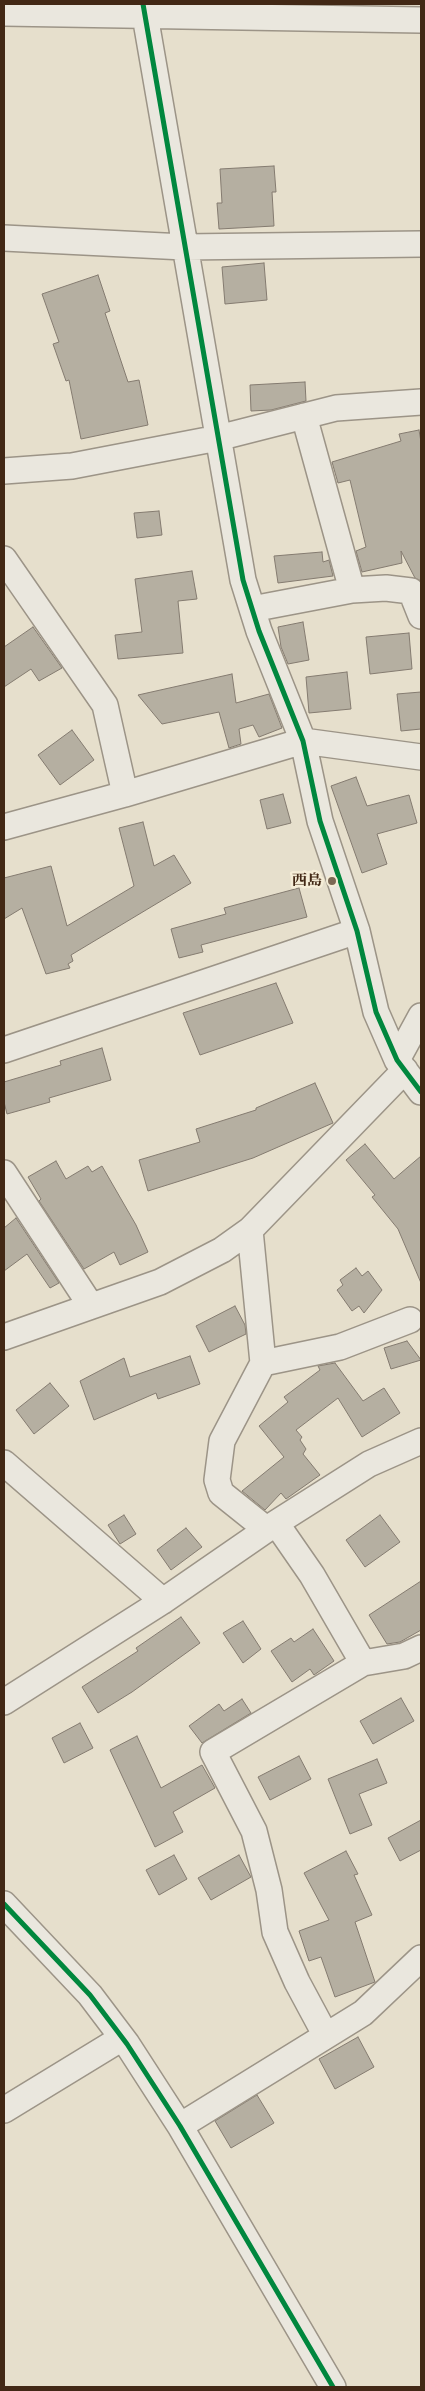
<!DOCTYPE html>
<meta charset="utf-8">
<style>
body{margin:0}
#map{position:relative;width:425px;height:2391px;overflow:hidden;background:#e6dfcc;font-family:"IM FELL Great Primer",serif}
canvas{display:block}
.frame{position:absolute;inset:0;border:5px solid #422815;pointer-events:none}
</style>
<div id="map">
<canvas width="425" height="2391"></canvas>
<div class="frame"></div>
</div>
<script>
const context = document.querySelector('canvas').getContext('2d');
context.lineJoin = 'round';
function fillPath(path, color) { context.fillStyle = color; context.fill(path, 'evenodd'); }
const shape = rows => new Path2D(rows.map(r => 'M' + r).join(''));
function trace(path, color, width, dash) { context.strokeStyle = color; context.lineWidth = width; context.lineCap = dash ? 'butt' : 'round'; context.setLineDash(dash || []); context.stroke(path); }
function label(font, color, halo, rows, align = 'center') {
  context.font = font + ' "IM FELL Great Primer","Noto Serif JP",serif'; context.lineWidth = 5; context.setLineDash([]); context.textBaseline = 'middle'; context.strokeStyle = halo; context.fillStyle = color; for (const [text, x, y, turn = 0] of rows) {
    context.save(); context.translate(x, y); context.rotate((+turn || 0) * Math.PI / 180); context.textAlign = isNaN(turn) ? turn : align; if (halo) context.strokeText(text, 0, 0); context.fillText(text, 0, 0); context.restore();
  }
}
const building = shape([
 [274,166,276,192,272,192,274,226,219,229,217,203,222,203,220,169,274,166],
 [264,263,267,300,225,304,222,267,264,263],
 [98,275,110,311,105,313,128,382,139,380,148,425,81,439,69,380,66,381,53,344,59,342,42,294,98,275],
 [305,382,306,401,271,410,251,411,250,385,305,382],
 [419,430,421,442,421,581,415,578,401,551,402,563,362,572,356,551,366,547,350,480,338,483,332,462,401,441,399,434,419,430],
 [159,511,162,535,137,538,134,513,159,511],
 [322,552,323,562,329,560,333,576,278,583,274,556,322,552],
 [192,571,197,599,178,601,183,653,118,659,115,635,142,632,135,579,192,571],
 [303,622,309,660,288,664,281,647,278,627,303,622],
 [33,627,62,668,39,681,31,669,4,687,4,647,33,627],
 [409,633,412,669,370,674,366,637,409,633],
 [347,672,351,709,309,713,306,677,347,672],
 [232,674,236,703,269,694,282,728,259,737,253,725,239,729,241,744,229,748,219,712,162,724,138,695,232,674],
 [421,692,421,729,401,731,397,694,421,692],
 [72,730,94,760,60,785,38,755,72,730],
 [356,777,367,806,409,795,417,823,377,834,387,864,362,873,331,786,356,777],
 [283,794,291,823,267,829,260,800,283,794],
 [143,822,154,866,174,855,191,883,71,955,73,961,68,964,70,968,46,974,22,908,4,919,4,878,51,866,67,926,134,886,119,828,143,822],
 [299,888,307,917,201,945,203,952,179,958,171,929,226,914,224,908,299,888],
 [276,983,293,1023,200,1055,183,1013,276,983],
 [102,1048,111,1080,49,1098,50,1102,7,1114,4,1102,4,1082,61,1065,60,1061,102,1048],
 [315,1083,333,1123,253,1158,148,1191,139,1160,200,1142,196,1129,256,1110,256,1108,315,1083],
 [365,1144,394,1179,421,1156,421,1283,398,1229,372,1197,375,1195,346,1160,365,1144],
 [56,1161,66,1179,88,1166,92,1172,102,1166,136,1225,148,1252,120,1265,114,1252,84,1269,39,1201,41,1199,28,1177,56,1161],
 [16,1218,59,1283,50,1288,27,1254,4,1271,4,1228,16,1218],
 [356,1268,362,1276,368,1271,382,1290,364,1313,359,1306,352,1311,337,1290,343,1285,340,1280,356,1268],
 [235,1306,245,1325,246,1334,209,1352,196,1326,235,1306],
 [407,1341,421,1360,391,1369,384,1348,407,1341],
 [190,1356,200,1384,158,1399,156,1393,94,1420,80,1381,124,1358,130,1377,190,1356],
 [335,1363,363,1401,384,1388,400,1413,362,1437,338,1398,296,1430,302,1437,300,1440,306,1449,303,1454,320,1475,286,1499,281,1493,265,1510,242,1491,284,1457,259,1426,288,1402,284,1397,320,1370,318,1366,335,1363],
 [50,1383,69,1406,34,1434,16,1410,50,1383],
 [124,1515,136,1534,120,1544,108,1525,124,1515],
 [380,1515,400,1542,365,1567,346,1540,380,1515],
 [186,1528,202,1547,171,1570,157,1550,186,1528],
 [421,1581,421,1630,400,1642,387,1644,369,1615,421,1581],
 [181,1617,200,1643,132,1692,98,1713,82,1687,138,1651,136,1648,181,1617],
 [243,1621,261,1649,243,1663,223,1633,243,1621],
 [313,1629,334,1661,314,1675,310,1669,292,1682,271,1651,291,1638,294,1642,313,1629],
 [401,1698,414,1721,373,1744,360,1721,401,1698],
 [242,1699,251,1713,202,1743,189,1726,219,1704,224,1711,242,1699],
 [80,1723,93,1748,64,1763,52,1738,80,1723],
 [137,1736,161,1788,202,1765,215,1788,173,1812,183,1832,155,1847,110,1750,137,1736],
 [299,1756,311,1779,270,1800,258,1777,299,1756],
 [377,1759,387,1783,359,1794,372,1825,350,1834,328,1779,377,1759],
 [421,1820,421,1850,400,1861,388,1838,421,1820],
 [346,1851,358,1874,354,1875,372,1915,355,1922,375,1982,335,1997,321,1957,309,1961,299,1931,329,1920,304,1873,346,1851],
 [174,1855,187,1879,159,1895,146,1870,174,1855],
 [239,1855,251,1877,211,1900,198,1878,239,1855],
 [358,2037,374,2067,335,2089,319,2059,358,2037],
 [257,2095,274,2123,231,2148,215,2121,257,2095]
]);
fillPath(building, '#b5afa1');
trace(building, '#847b70', 1);
const minor = shape([
 [143,4,243,580,259,631,303,741,320,821,357,931,376,1012,397,1060,421,1092],
 [4,13,421,20],
 [4,238,184,247,421,244],
 [304,416,352,590],
 [4,471,72,466,218,438,336,408,421,402],
 [4,559,105,705,125,794],
 [252,609,352,590,386,588,411,591,421,616],
 [4,827,125,794,303,741,421,757],
 [4,1050,357,931],
 [397,1060,421,1016],
 [4,1173,91,1306],
 [250,1230,263,1363,222,1441,217,1480,221,1493,266,1529],
 [4,1337,160,1282,222,1250,250,1230,405,1070],
 [263,1363,340,1347,410,1320],
 [4,1463,163,1601],
 [276,1523,312,1575,363,1663],
 [4,1702,163,1601,276,1523,369,1464,421,1441],
 [4,1904,90,1995,127,2044,180,2126,333,2387],
 [326,2036,297,1982,275,1932,269,1890,254,1831,213,1752,363,1663,404,1656,421,1648],
 [4,2110,122,2038],
 [180,2126,363,2013,421,1958]
]);
trace(minor, '#9c9487', 28);
trace(minor, '#eae7de', 25);
trace(shape([
 [143,4,243,580,259,631,303,741,320,821,357,931,376,1012,397,1060,421,1092],
 [4,1904,90,1995,127,2044,180,2126,333,2387]
]), '#00873e', 5);
for (const [x, y, r, color] of [
 [332,881,5,"#7b6855"]
]) { const dot = new Path2D(); dot.arc(x, y, r, 0, 2 * Math.PI); context.fillStyle = color; context.fill(dot); trace(dot, '#f5edd7', 2); }
label('bold 15px', '#422815', '#f5edd7', [
 ["西島",322,881]
], 'right');
</script>
